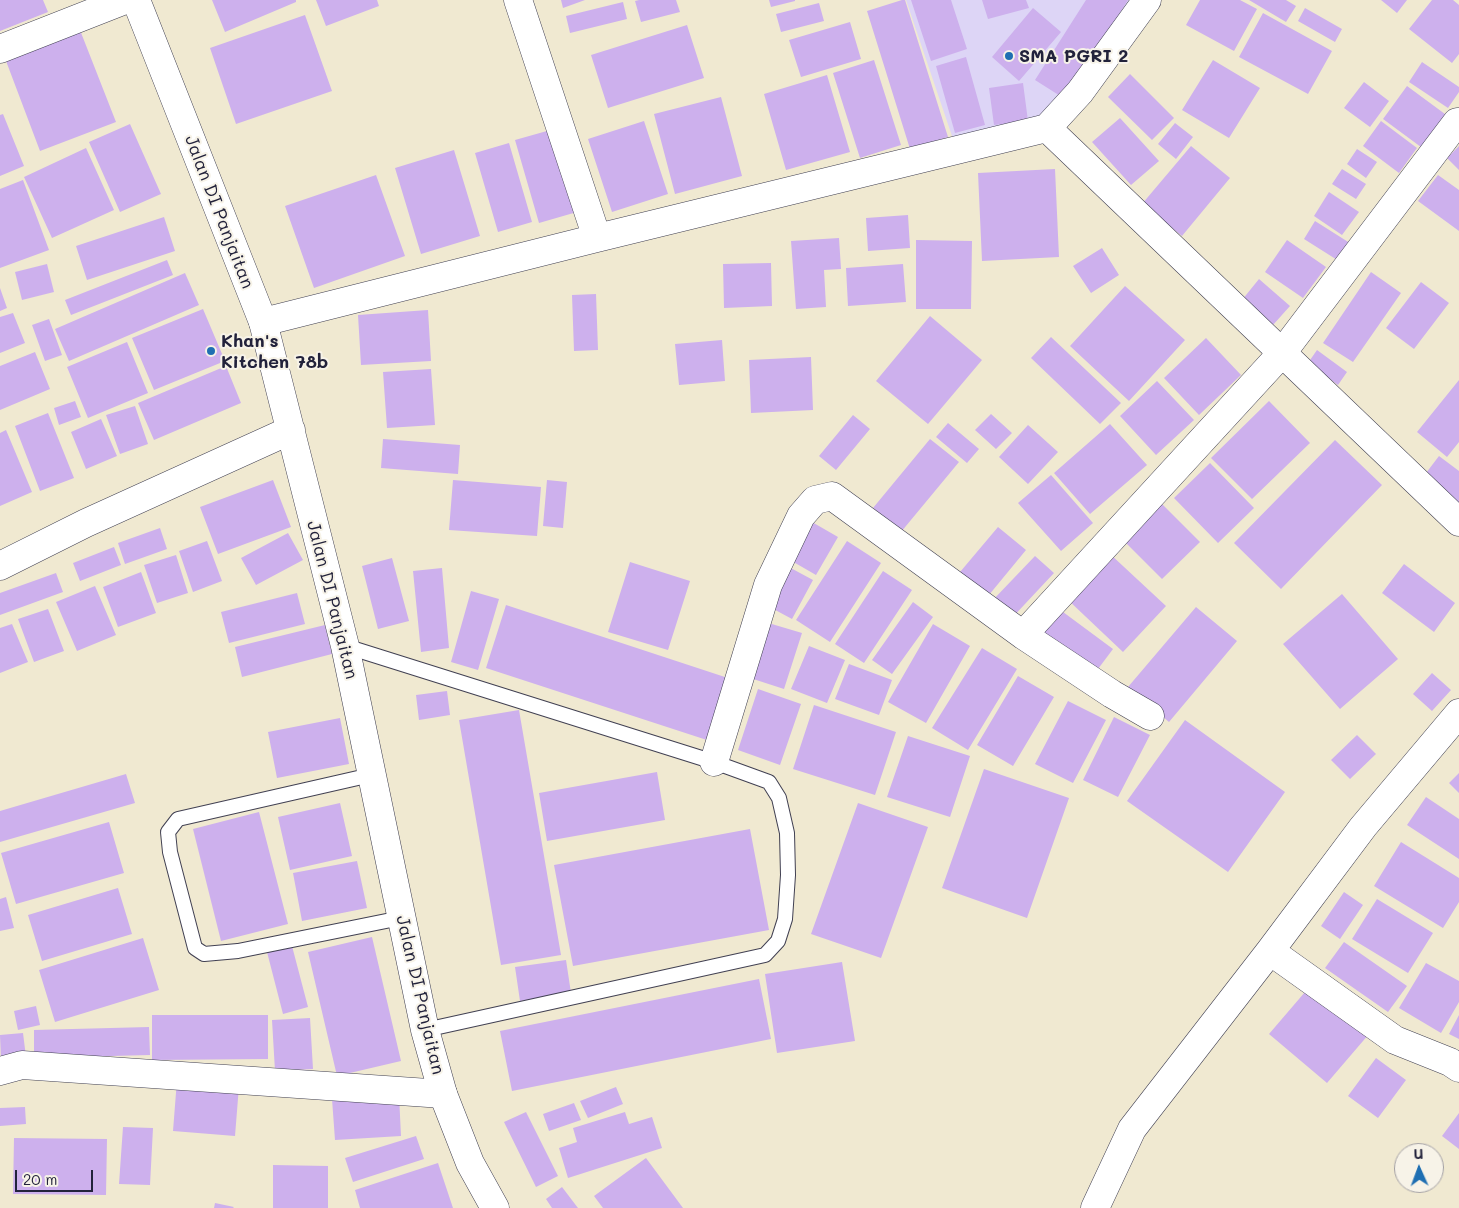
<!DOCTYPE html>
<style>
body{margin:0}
#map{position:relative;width:1459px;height:1208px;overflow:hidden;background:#f0e9d1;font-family:Mali,sans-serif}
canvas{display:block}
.north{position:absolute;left:1394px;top:1143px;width:50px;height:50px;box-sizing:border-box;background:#f7f3e8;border:1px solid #a29fa3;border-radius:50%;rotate:358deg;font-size:14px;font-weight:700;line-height:20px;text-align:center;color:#22223b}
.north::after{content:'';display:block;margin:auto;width:18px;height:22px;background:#1f6fb2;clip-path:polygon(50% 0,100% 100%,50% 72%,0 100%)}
.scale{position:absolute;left:15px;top:1170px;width:78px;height:22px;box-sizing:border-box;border:2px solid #22223b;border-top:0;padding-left:6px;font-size:15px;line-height:18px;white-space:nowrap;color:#22223b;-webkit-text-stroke:4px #f7f3e8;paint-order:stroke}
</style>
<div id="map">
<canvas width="1459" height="1208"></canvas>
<div class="north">U</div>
<div class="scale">20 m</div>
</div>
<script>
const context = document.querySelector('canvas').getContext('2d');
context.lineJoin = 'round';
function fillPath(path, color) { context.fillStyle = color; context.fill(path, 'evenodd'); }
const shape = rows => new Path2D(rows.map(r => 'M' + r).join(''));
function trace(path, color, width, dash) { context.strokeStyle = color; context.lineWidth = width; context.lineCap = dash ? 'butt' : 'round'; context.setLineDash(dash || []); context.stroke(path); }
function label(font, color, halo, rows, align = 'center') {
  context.font = font + ' Mali,sans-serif'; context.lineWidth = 4; context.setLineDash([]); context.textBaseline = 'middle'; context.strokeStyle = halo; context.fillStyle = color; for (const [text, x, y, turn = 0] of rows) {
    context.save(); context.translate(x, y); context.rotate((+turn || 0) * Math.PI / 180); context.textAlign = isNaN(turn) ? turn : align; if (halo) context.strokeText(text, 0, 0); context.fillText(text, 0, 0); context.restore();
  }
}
fillPath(shape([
 [906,0,1131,0,1040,120,953,139]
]), '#ddd5f6');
fillPath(shape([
 [0,0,43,0,48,12,0,31],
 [212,0,296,0,296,2,225,32],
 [316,0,377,0,379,6,326,26],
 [561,0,585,0,563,8],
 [639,0,676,0,680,12,641,22,635,1],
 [769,0,795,0,795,1,771,7],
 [902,0,905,0,948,137,910,149,867,11],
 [911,0,951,0,967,49,931,61],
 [982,0,1026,0,1029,8,988,19],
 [1086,0,1128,0,1065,99,1035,80],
 [1200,0,1240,0,1257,9,1234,51,1186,25],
 [1249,0,1286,0,1296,6,1286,22],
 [1381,0,1407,0,1397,13],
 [1432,0,1453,0,1459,5,1459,54,1452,63,1409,29],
 [623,2,627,19,570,33,566,16],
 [819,3,824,21,781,32,776,14],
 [1033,8,1061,32,1019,81,992,57],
 [1305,8,1342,29,1335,42,1298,21],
 [1263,13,1332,51,1308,94,1239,57],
 [305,15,332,91,236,124,210,48],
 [850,22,861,59,801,77,789,40],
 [78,25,116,122,40,151,3,53],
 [687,25,704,78,608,108,591,55],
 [966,57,985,125,955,133,936,66],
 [874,60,901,145,860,158,833,73],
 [1213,60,1260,88,1229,138,1182,110],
 [1422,62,1459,87,1459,92,1448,108,1409,82],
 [1130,74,1174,118,1152,140,1108,97],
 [827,75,850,152,786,170,764,94],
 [1364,82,1389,101,1370,127,1344,108],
 [1023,83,1028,121,994,125,989,88],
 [1407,86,1449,117,1425,150,1383,119],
 [721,97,742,176,675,194,654,114],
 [3,114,24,166,0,176,0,115],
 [1120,118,1159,161,1131,185,1092,142],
 [644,121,668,194,612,212,588,139],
 [1381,121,1417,148,1399,173,1363,146],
 [1175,123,1193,137,1176,159,1158,144],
 [130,124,161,194,120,212,89,142],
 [554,129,577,212,539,223,515,140],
 [509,143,532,222,498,232,475,153],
 [1191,146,1230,178,1182,236,1142,204],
 [1459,146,1459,170,1447,158],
 [86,148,114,210,52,238,24,177],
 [1357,149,1377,162,1366,178,1347,164],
 [454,150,480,236,421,254,395,168],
 [1055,169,1059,257,982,261,978,173],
 [1342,169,1366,184,1356,199,1332,184],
 [376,175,405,256,314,288,285,206],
 [1438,175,1459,190,1459,231,1418,201],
 [23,180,49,250,0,268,0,189],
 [1329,192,1359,212,1342,235,1314,216],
 [908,215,910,248,868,251,866,218],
 [164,217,175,251,87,280,76,246],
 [1315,221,1353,245,1342,263,1304,239],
 [839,238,841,269,824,270,826,307,796,309,791,241],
 [916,240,972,241,971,309,916,309],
 [1287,240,1326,267,1303,298,1265,272],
 [1102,248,1119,275,1091,293,1073,266],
 [167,260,173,275,71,315,65,300],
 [771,263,772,306,724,308,723,264],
 [47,264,54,292,22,300,15,272],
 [903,264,906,302,848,306,846,268],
 [1371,272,1401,293,1353,362,1323,343],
 [185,273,199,305,69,361,55,329],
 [1259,279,1290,306,1273,325,1242,300],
 [1421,282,1449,303,1414,349,1386,328],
 [1125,286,1185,340,1129,401,1070,346],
 [0,288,7,308,0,311],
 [596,294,598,350,574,351,572,295],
 [203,309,225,361,154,390,132,338],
 [428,310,431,361,361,365,358,315],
 [13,313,25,343,0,353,0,317],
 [930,316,982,360,928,424,876,381],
 [49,319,62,355,45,361,32,325],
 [1051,337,1121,403,1100,424,1031,358],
 [1206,338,1241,375,1199,415,1164,378],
 [722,340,725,381,679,385,675,344],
 [127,342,148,393,88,418,67,367],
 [1317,350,1347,372,1338,385,1308,363],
 [35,352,50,389,0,410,0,366],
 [811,357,813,410,751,413,749,360],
 [226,366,241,403,154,440,138,403],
 [431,369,435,425,387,428,383,372],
 [1459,380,1459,442,1447,457,1417,432],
 [1157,381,1194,420,1156,455,1120,416],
 [75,401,81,417,59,425,54,408],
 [1269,401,1310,443,1252,499,1211,458],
 [135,406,148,444,120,454,106,415],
 [48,413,74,478,40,491,15,426],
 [991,414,1012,433,996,449,975,430],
 [853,415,870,429,836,470,819,456],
 [101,419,117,456,86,469,71,432],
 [948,423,979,449,967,463,936,437],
 [1110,424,1147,465,1090,514,1054,473],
 [1028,425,1058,452,1028,484,999,457],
 [6,430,32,492,0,506,0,433],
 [383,439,460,445,458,474,381,468],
 [930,439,959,462,901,532,873,508],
 [1335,440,1382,485,1281,589,1234,543],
 [1439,456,1459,471,1459,503,1423,477],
 [1210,463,1254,508,1218,543,1174,498],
 [1051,475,1093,523,1061,551,1018,503],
 [273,480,291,527,218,554,200,507],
 [453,480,541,487,537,536,449,530],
 [547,480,567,482,563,528,543,526],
 [1162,504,1200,542,1162,579,1124,541],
 [812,522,838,537,816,575,790,560],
 [998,527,1026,550,984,601,955,578],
 [160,528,167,549,125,564,118,543],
 [288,533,303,560,256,585,241,558],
 [207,541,222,581,193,592,179,551],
 [847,541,881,563,830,642,796,620],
 [114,547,121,565,80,581,73,563],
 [1109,553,1166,606,1123,652,1066,598],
 [176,555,188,593,157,603,144,565],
 [1035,556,1054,573,1010,620,991,602],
 [392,558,409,621,378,629,362,566],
 [630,562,690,581,668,650,608,632],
 [1404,564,1455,603,1434,632,1382,593],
 [787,566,813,580,792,619,766,605],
 [442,568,449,648,421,652,413,571],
 [883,571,912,590,864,663,835,644],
 [141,572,156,613,118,627,103,587],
 [56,573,63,592,0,615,0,593],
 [95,586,116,635,77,651,56,602],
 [471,591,499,599,478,670,451,662],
 [297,593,305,624,229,643,221,612],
 [1342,594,1398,659,1340,709,1283,644],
 [913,602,933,617,892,674,872,660],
 [506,605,734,680,713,742,486,668],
 [1196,607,1237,641,1169,722,1128,687],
 [48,609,64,651,34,662,18,619],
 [1059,609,1113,649,1092,677,1038,636],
 [765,622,802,633,784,689,747,677],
 [12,624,28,662,0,673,0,628],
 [933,624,970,646,926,723,888,702],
 [325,625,332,654,242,677,235,647],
 [809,646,845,660,827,703,791,689],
 [982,648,1017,669,968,750,932,728],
 [849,664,892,680,879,715,835,699],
 [1432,673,1451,690,1432,711,1413,694],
 [1018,676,1054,697,1013,766,977,745],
 [758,689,801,704,780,765,738,750],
 [447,691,450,715,419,720,416,695],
 [1068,701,1106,720,1073,783,1035,764],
 [814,705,896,732,875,795,793,769],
 [519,710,561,955,501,965,459,720],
 [1114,717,1150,735,1118,797,1083,780],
 [340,718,349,764,277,778,268,732],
 [1185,720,1285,792,1228,872,1127,801],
 [1357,735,1376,754,1350,779,1331,760],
 [908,736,970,756,950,817,887,797],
 [984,769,1069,798,1027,918,942,888],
 [657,772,665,820,547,841,539,793],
 [1459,773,1459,793,1449,783],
 [126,774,135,803,0,842,0,811],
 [1426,797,1459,819,1459,859,1407,825],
 [340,803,352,856,290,870,278,817],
 [858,803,928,827,881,958,811,934],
 [259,812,288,924,221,941,193,829],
 [109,822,124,873,16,904,1,853],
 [750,829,769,930,573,966,554,865],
 [1401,842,1459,878,1459,902,1443,928,1374,886],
 [357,861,367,908,302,921,293,873],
 [118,888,132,934,42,961,28,915],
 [1344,892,1363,905,1340,939,1321,926],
 [6,897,14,928,0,931,0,899],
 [1377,899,1433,933,1408,973,1352,939],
 [372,937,401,1061,337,1076,308,952],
 [143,938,159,990,55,1022,39,970],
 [1344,942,1407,986,1388,1012,1325,968],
 [292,946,308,1007,283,1014,267,952],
 [566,960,571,993,520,1001,515,967],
 [842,962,855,1041,777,1053,765,974],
 [1426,963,1459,981,1459,1002,1441,1033,1399,1008],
 [759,979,771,1039,512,1091,500,1031],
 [1311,985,1369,1034,1327,1083,1269,1034],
 [36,1006,40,1025,18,1030,14,1011],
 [152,1015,268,1015,268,1059,152,1060],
 [1459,1015,1459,1039,1449,1034],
 [310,1018,313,1069,275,1071,272,1020],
 [149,1027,150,1055,34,1058,34,1030],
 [23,1033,26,1057,1,1060,0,1035],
 [1376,1058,1406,1080,1378,1118,1348,1096],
 [177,1080,239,1086,235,1136,173,1131],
 [616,1087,623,1104,588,1118,580,1101],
 [399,1095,401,1136,335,1140,332,1099],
 [574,1103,581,1120,549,1131,543,1114],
 [25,1107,26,1124,0,1126,0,1108],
 [526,1112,558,1176,536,1187,504,1122],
 [625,1112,629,1124,652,1117,662,1148,568,1178,559,1148,577,1142,573,1128],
 [1459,1113,1459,1149,1442,1136],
 [123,1127,153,1128,150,1185,119,1184],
 [416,1136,424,1159,353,1182,345,1158],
 [14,1138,107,1139,106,1195,13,1194],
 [646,1158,683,1208,603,1208,594,1196],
 [438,1163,453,1208,360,1208,355,1190],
 [273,1165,328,1166,328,1208,273,1208],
 [562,1187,578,1208,552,1208,546,1199],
 [215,1203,234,1207,233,1208,214,1208]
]), '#cdb0ed');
const service = shape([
 [345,646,714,762,769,782,779,798,787,833,788,875,785,919,778,941,765,955,425,1030],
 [371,775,178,819,168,832,170,852,195,948,204,954,238,951,401,918]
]);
const minor = shape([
 [518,0,597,238],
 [0,49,125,0],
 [1047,128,1459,522],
 [263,322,597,238,1047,128,1080,92,1147,0],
 [1023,635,1282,353,1457,122],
 [714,762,768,585,801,516,815,500,832,496,1023,635,1112,694,1150,716],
 [1270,951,1395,1040,1450,1062,1459,1068],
 [0,1071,22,1065,443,1094],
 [1095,1208,1132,1129,1270,951,1363,827,1459,713]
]);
const tertiary = shape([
 [136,0,263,322,345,646,425,1030,443,1094,470,1163,495,1208],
 [0,566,86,523,291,430]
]);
trace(service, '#414052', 16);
trace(minor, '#414052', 29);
trace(tertiary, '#414052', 29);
trace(service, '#fff', 14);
trace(minor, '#fff', 28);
trace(tertiary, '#fff', 28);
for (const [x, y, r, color] of [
 [1009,56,5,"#1f6fb2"],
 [211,351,5,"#1f6fb2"]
]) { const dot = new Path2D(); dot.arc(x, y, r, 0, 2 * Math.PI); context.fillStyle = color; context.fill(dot); trace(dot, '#f7f3e8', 2); }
label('bold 18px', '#22223b', '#f7f3e8', [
 ["SMA PGRI 2",1019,56],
 ["Khan's",221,341],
 ["Kitchen 78b",221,362]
], 'left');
label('18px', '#22223b', '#f7f3e8', [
 ["Jalan DI Panjaitan",219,212,69],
 ["Jalan DI Panjaitan",332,600,76],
 ["Jalan DI Panjaitan",420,995,77]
]);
</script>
